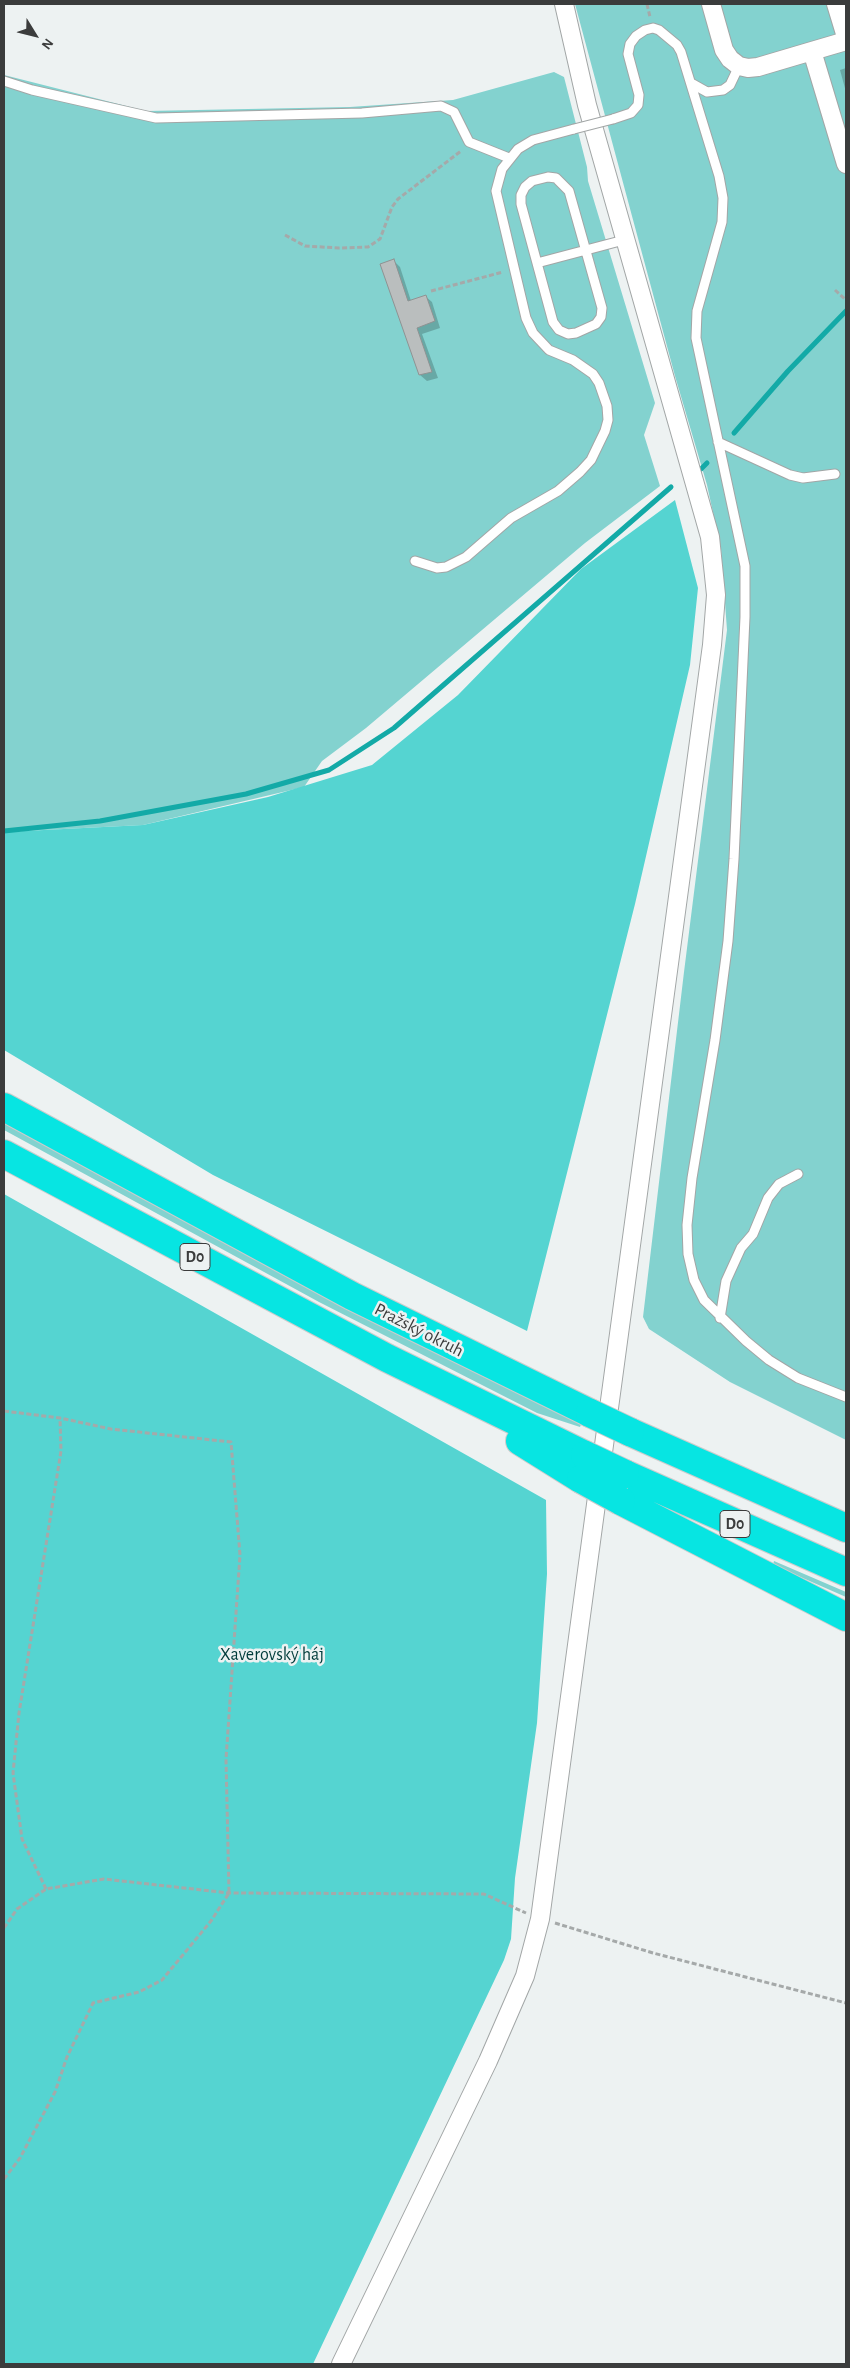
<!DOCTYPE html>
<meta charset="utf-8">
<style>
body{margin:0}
#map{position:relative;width:850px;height:2368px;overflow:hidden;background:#edf2f2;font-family:"Alegreya Sans",sans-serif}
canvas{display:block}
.frame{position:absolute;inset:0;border:5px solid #3b3c3c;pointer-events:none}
.north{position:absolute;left:10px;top:10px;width:50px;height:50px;-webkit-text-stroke:4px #edf2f2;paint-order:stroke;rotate:126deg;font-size:14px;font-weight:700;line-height:20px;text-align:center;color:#3b3c3c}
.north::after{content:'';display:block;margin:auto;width:18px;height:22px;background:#3b3c3c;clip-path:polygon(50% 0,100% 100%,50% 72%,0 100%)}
</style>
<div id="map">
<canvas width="850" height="2368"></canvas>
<div class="frame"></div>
<div class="north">N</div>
</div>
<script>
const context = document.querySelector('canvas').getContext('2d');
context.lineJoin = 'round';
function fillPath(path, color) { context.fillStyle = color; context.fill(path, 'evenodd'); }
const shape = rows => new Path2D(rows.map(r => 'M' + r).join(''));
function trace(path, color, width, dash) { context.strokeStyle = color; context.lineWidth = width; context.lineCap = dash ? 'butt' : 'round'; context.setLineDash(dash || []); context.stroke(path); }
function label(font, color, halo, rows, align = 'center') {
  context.font = font + ' "Alegreya Sans",sans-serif'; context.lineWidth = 5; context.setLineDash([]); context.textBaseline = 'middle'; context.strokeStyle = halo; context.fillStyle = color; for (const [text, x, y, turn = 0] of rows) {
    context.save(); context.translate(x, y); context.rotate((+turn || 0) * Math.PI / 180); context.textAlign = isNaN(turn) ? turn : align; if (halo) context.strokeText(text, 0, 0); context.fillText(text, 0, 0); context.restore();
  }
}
fillPath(shape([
 [575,4,846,4,846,1440,730,1382,649,1329,643,1317,684,972,727,630,721,549,707,485,675,376],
 [554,72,564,77,587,167,588,181,655,403,644,435,660,486,585,543,366,728,322,761,304,787,143,825,4,832,4,75,146,111,350,107,453,100],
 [4,1119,582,1422,580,1427,537,1413,319,1302,4,1130],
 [774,1561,846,1592,846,1597,773,1565]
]), '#83d2cf');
fillPath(shape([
 [675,500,698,588,690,665,635,904,527,1331,213,1175,4,1050,4,832,143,825,268,797,372,765,458,695,581,569],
 [4,1194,546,1500,547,1574,537,1723,515,1878,511,1939,504,1960,313,2364,4,2364]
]), '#55d4d1');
fillPath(shape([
 [846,68,846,92,840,70],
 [393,260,400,267,411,301,425,296,432,302,440,328,422,334,438,378,427,381,420,375]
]), '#0003');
trace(shape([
 [734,433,788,371,846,311],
 [701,469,707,463],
 [4,831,100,821,246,794,329,770,394,728,671,487]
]), '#13aaa7', 5);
const building = shape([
 [394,259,408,301,426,295,435,321,417,328,432,372,419,375,380,264,394,259]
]);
fillPath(building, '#babebe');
trace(building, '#8f9393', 1);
const lane = shape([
 [4,81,32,90,156,118,362,113,441,106,454,112,469,142,509,158],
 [691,83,707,92,723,90,730,85,739,66],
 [613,119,631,113,638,105,639,95,628,54,630,44,636,36,645,30,653,28,659,30,677,45,681,52,719,176,723,198,722,222,697,311,696,338,745,566,745,617,734,859,728,941,715,1040,692,1178,687,1225,688,1254,694,1280,704,1300,746,1341,769,1360,798,1378,846,1397],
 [548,177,556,178,569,191,602,308,601,317,596,324,576,333,568,334,559,330,553,322,521,204,521,195,525,187,532,181,548,177],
 [537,263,624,240],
 [718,442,790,475,803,478,835,474],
 [415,561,437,568,446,567,466,557,511,518,558,491,580,472,591,460,605,431,608,420,607,406,599,383,593,374,573,360,549,350,533,333,526,318,496,191,502,169,518,149,533,140,574,129],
 [720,1318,726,1281,741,1248,753,1234,768,1198,779,1184,798,1174]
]);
const street = shape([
 [711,4,724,50,730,59,739,66,748,68,758,67,812,51],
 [836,4,846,37],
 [846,41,812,51,846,164],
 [341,2364,488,2061,525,1976,540,1919,712,645,716,595,710,537,587,105,564,4]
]);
const highway = shape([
 [4,1107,352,1296,590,1413],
 [4,1154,387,1358,585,1455],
 [630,1432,846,1528],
 [520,1441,581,1479],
 [625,1474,846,1572],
 [621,1501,846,1617]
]);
trace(lane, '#a2a6a6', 11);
trace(street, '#a2a6a6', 20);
trace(highway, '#ccc', 30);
trace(shape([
 [647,4,650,17],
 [285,235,305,246,339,248,368,247,380,239,392,207,398,199,461,151],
 [835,290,846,300],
 [431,291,503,272],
 [4,1411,60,1418,111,1429,231,1442,240,1555,226,1759,229,1893,211,1921,162,1980,139,1992,93,2003,67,2057,55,2092,20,2158,4,2179],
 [46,1889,22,1839,13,1773,19,1713,61,1451,60,1418],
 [555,1923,653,1953,846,2003],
 [4,1928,17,1909,46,1889,104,1879,229,1893,484,1894,526,1913]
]), '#a5a9a9', 3, [5, 2.5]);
trace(lane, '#fff', 9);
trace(street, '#fff', 18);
trace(highway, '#07e5e2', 28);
const laneBridge = shape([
 [574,129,613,119]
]);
const highwayBridge = shape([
 [590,1413,630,1432],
 [585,1455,625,1474],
 [581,1479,621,1501]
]);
trace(laneBridge, '#a2a6a6', 11, []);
trace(highwayBridge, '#ccc', 30, []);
trace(laneBridge, '#fff', 9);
trace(highwayBridge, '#07e5e2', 28);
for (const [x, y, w] of [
 [195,1257,30],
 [735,1524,30]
]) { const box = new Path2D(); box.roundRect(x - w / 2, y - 13.5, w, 27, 4); context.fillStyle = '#edf2f2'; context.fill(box); trace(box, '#3b3c3c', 1); }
label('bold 16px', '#3b3c3c', null, [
 ["D0",195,1257],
 ["D0",735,1524]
]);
label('18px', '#3b3c3c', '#edf2f2', [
 ["Pražský okruh",419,1330,27]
]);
label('18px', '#003c3b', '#edf2f2', [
 ["Xaverovský háj",272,1655]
]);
</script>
